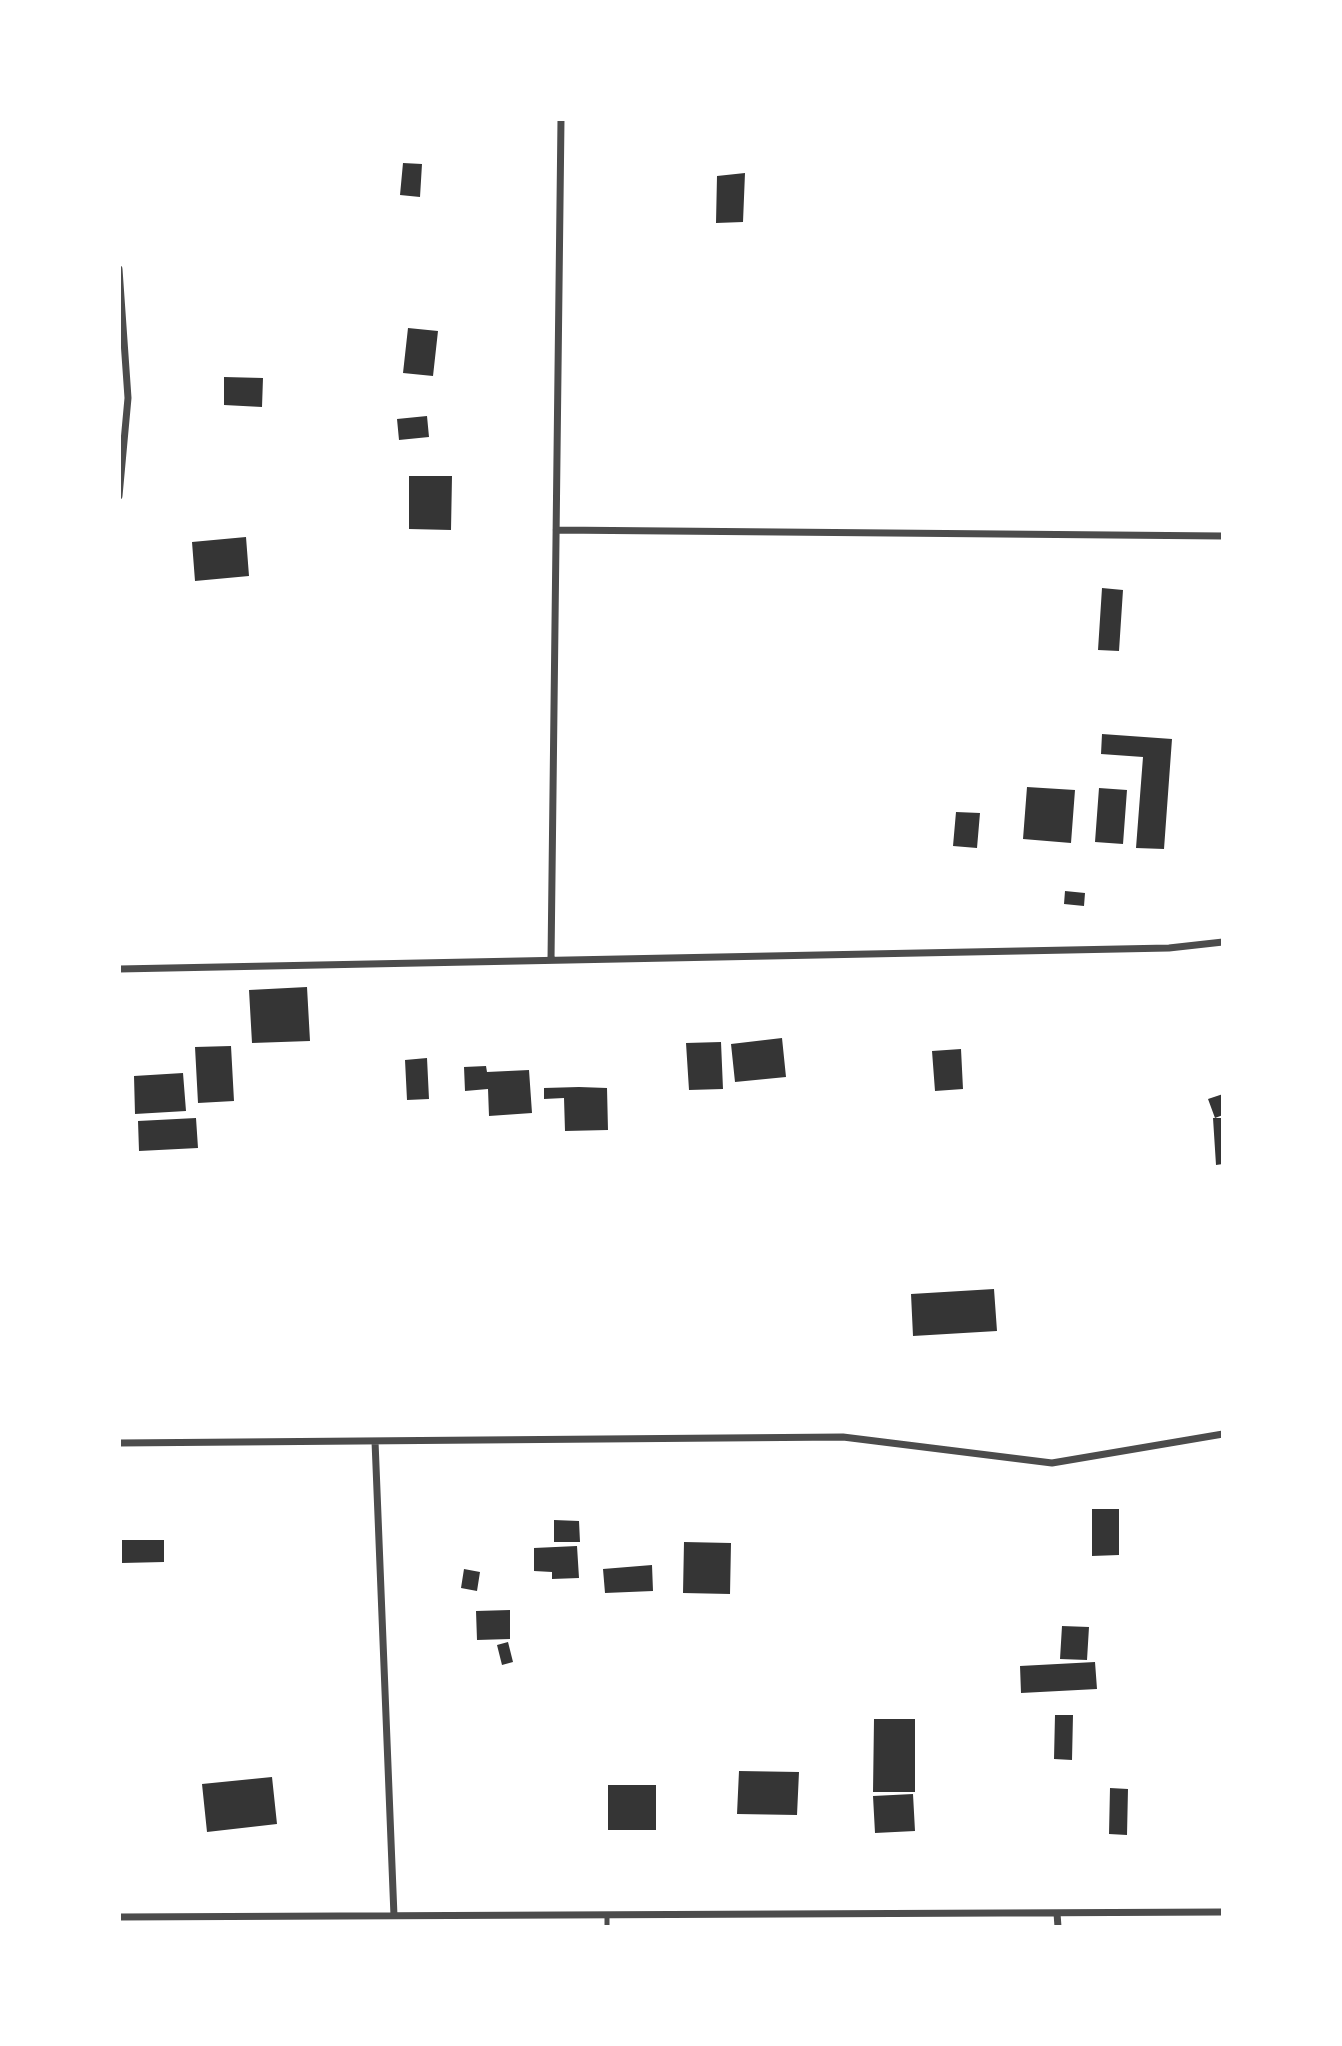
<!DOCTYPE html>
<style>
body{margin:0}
#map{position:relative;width:1342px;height:2046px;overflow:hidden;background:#fff;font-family:"Public Sans",sans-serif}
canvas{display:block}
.frame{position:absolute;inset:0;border:121px solid #fff;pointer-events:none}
</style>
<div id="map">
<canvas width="1342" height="2046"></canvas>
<div class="frame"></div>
</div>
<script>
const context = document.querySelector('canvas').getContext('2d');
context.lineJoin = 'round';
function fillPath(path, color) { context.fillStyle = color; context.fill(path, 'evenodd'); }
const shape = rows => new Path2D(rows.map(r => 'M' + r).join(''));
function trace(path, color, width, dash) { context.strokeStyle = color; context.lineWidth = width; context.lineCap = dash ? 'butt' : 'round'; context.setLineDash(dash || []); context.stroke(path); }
fillPath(shape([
 [403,163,422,164,420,197,400,195],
 [745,173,743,222,716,223,717,176],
 [408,328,438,331,433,376,403,373],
 [224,377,263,378,262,407,224,405],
 [427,416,429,437,399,440,397,419],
 [409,476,452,476,451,530,409,529],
 [246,537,249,576,195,581,192,542],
 [1102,588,1123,590,1119,651,1098,650],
 [1102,734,1172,739,1164,849,1136,848,1143,757,1101,754],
 [1027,787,1075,790,1071,843,1023,839],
 [1099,788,1127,790,1123,844,1095,842],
 [956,812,980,813,977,848,953,846],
 [1065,891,1085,893,1084,906,1064,904],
 [307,987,310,1041,252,1043,249,990],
 [782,1038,786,1077,735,1082,731,1044],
 [721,1042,723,1089,689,1090,686,1043],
 [231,1046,234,1101,198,1103,195,1047],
 [961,1049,963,1089,935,1091,932,1051],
 [427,1058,429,1099,407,1100,405,1060],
 [486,1066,487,1072,529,1070,532,1113,489,1116,488,1089,465,1091,464,1067],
 [183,1073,186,1111,135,1114,134,1076],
 [579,1087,607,1088,608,1130,565,1131,564,1098,544,1099,544,1088],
 [1223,1094,1223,1115,1215,1118,1208,1099],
 [196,1118,198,1148,139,1151,138,1121],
 [1213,1118,1223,1118,1223,1164,1216,1165],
 [994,1289,997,1331,913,1336,911,1294],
 [1092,1509,1119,1509,1119,1555,1092,1556],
 [554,1520,579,1521,580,1542,554,1542],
 [122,1540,164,1540,164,1562,122,1563],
 [684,1542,731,1543,730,1594,683,1593],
 [577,1546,579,1578,552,1579,552,1572,534,1571,534,1548],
 [652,1565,653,1591,605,1593,603,1569],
 [464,1569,480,1572,477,1591,461,1588],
 [510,1610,510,1639,477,1640,476,1611],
 [1062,1626,1089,1627,1087,1660,1060,1659],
 [508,1642,513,1662,502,1665,497,1645],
 [1095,1662,1097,1689,1021,1693,1020,1666],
 [1055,1715,1073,1715,1072,1760,1054,1759],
 [874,1719,915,1719,915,1792,873,1792],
 [739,1771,799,1772,797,1815,737,1814],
 [272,1777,277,1824,207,1832,202,1784],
 [608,1785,656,1785,656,1830,608,1830],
 [1110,1788,1128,1789,1127,1835,1109,1834],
 [913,1794,915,1831,875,1833,873,1796]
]), '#353535');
trace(shape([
 [607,1927,607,1915]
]), '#4c4c4c', 5);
trace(shape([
 [119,269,128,398,119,496],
 [556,530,1223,536],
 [551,960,561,119],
 [119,969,1169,948,1223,942],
 [375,1441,394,1916],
 [119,1443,843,1437,1052,1463,1223,1434],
 [1057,1913,1058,1927],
 [119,1917,1223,1912]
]), '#4c4c4c', 7);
</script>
